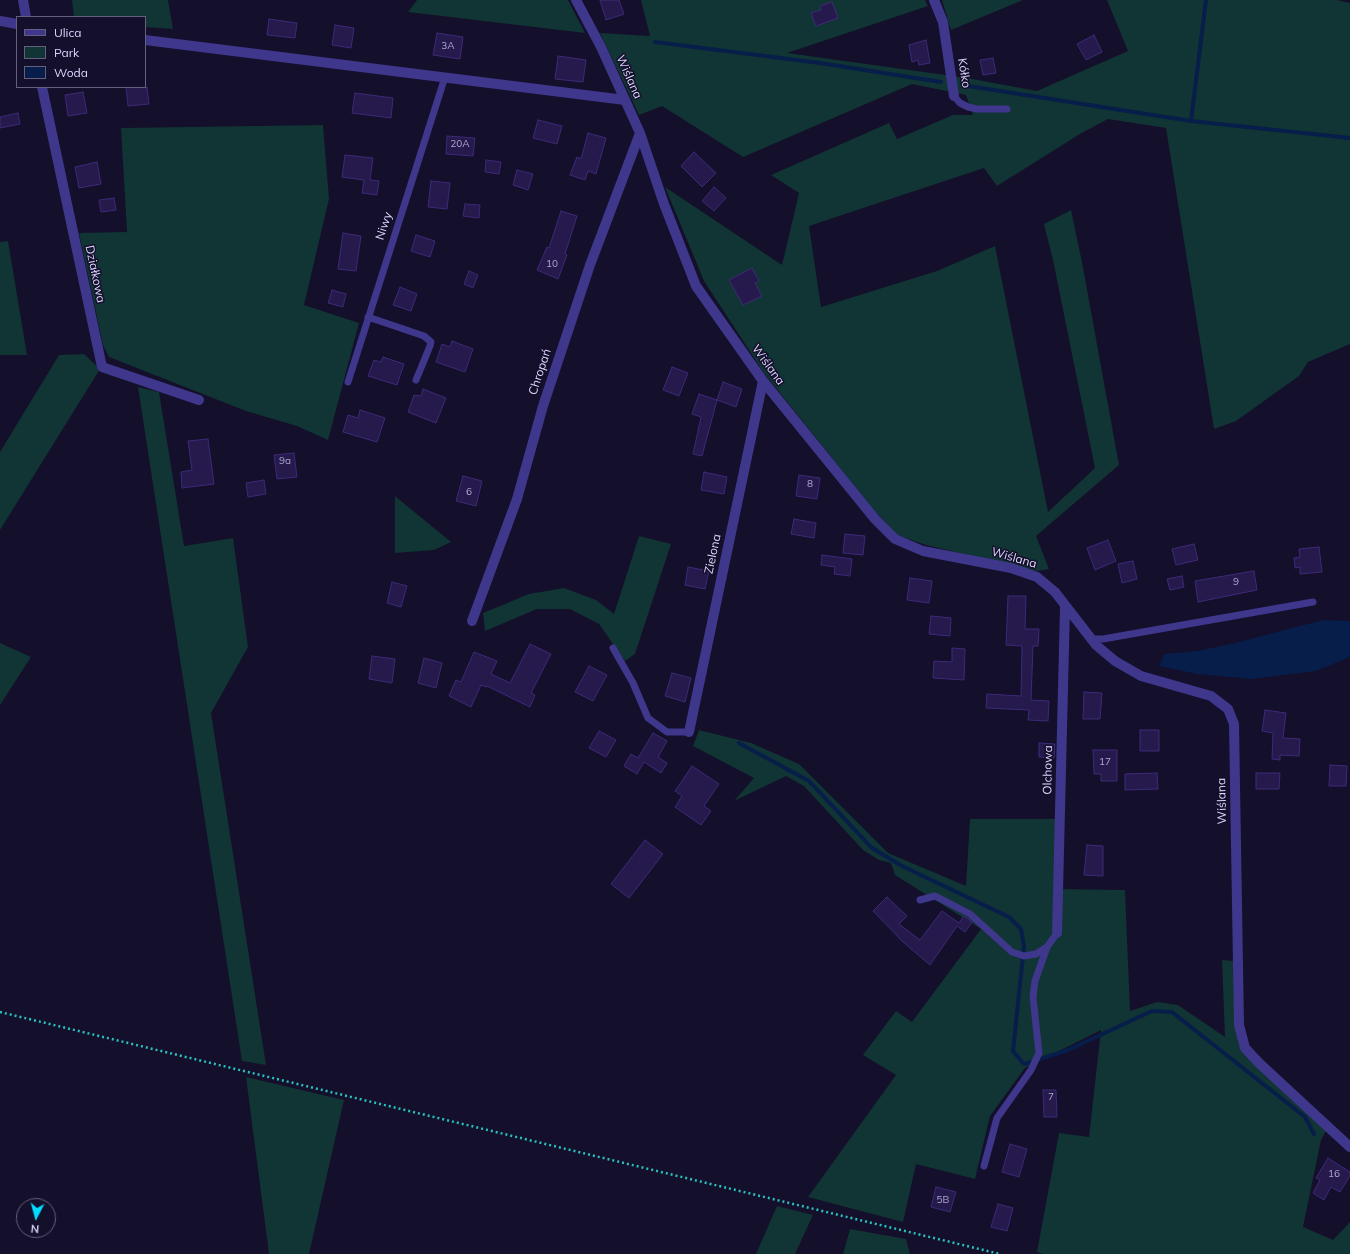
<!DOCTYPE html>
<meta charset="utf-8">
<style>
body{margin:0}
#map{position:relative;width:1350px;height:1254px;overflow:hidden;background:#140f2a;font-family:Mulish,sans-serif}
canvas{display:block}
.legend{position:absolute;left:16px;top:16px;width:130px;height:72px;box-sizing:border-box;background:#140f2a;border:1px solid #645f7f;margin:0;padding:5px 7px;list-style:none;font-size:12px;color:#ddd7ff}
.legend li{display:flex;align-items:center;gap:8px;height:20px}
.legend b{width:20px;border:1px solid #645f7f}
.north{position:absolute;left:16px;top:1198px;width:40px;height:40px;box-sizing:border-box;background:#140f2a;border:1px solid #645f7f;border-radius:50%;rotate:186deg;font-size:11px;font-weight:700;line-height:16px;text-align:center;color:#ddd7ff}
.north::after{content:'';display:block;margin:auto;width:14px;height:18px;background:#03dcff;clip-path:polygon(50% 0,100% 100%,50% 72%,0 100%)}
</style>
<div id="map">
<canvas width="1350" height="1254"></canvas>
<ul class="legend">
<li><b style="height:5px;background:#3e378b"></b>Ulica</li>
<li><b style="height:11px;background:#113434"></b>Park</li>
<li><b style="height:11px;background:#071d4a"></b>Woda</li>
</ul>
<div class="north">N</div>
</div>
<script>
const context = document.querySelector('canvas').getContext('2d');
context.lineJoin = 'round';
function fillPath(path, color) { context.fillStyle = color; context.fill(path, 'evenodd'); }
const shape = rows => new Path2D(rows.map(r => 'M' + r).join(''));
function trace(path, color, width, dash) { context.strokeStyle = color; context.lineWidth = width; context.lineCap = dash ? 'butt' : 'round'; context.setLineDash(dash || []); context.stroke(path); }
function label(font, color, halo, rows, align = 'center') {
  context.font = font + ' Mulish,sans-serif'; context.lineWidth = 3; context.setLineDash([]); context.textBaseline = 'middle'; context.strokeStyle = halo; context.fillStyle = color; for (const [text, x, y, turn = 0] of rows) {
    context.save(); context.translate(x, y); context.rotate((+turn || 0) * Math.PI / 180); context.textAlign = isNaN(turn) ? turn : align; if (halo) context.strokeText(text, 0, 0); context.fillText(text, 0, 0); context.restore();
  }
}
fillPath(shape([
 [72,0,168,0,173,29,145,27,145,17,74,17],
 [417,0,568,0,585,33,408,12],
 [641,0,925,0,928,6,787,53,967,78,1037,91,1128,51,1107,0,1337,0,1350,3,1350,344,1308,362,1299,376,1236,421,1214,429,1166,128,1108,119,1080,134,997,186,984,168,809,226,821,307,937,271,995,246,1048,512,1095,468,1053,260,1044,224,1071,210,1082,262,1119,465,1036,536,1049,569,1037,571,926,545,897,535,874,510,764,373,704,281,665,187,782,265,799,193,771,175,889,123,897,139,953,115,973,115,966,95,912,84,743,157,662,106,639,115,600,33,650,36],
 [942,0,1023,0,951,30],
 [323,125,329,199,304,305,359,323,328,440,297,426,246,411,109,357,103,345,79,233,127,232,121,128],
 [8,241,27,355,0,355,0,242],
 [84,354,100,369,0,530,0,452,59,355],
 [138,387,159,392,184,546,233,538,248,647,211,713,266,1065,242,1061],
 [395,496,451,542,434,550,395,553],
 [639,536,671,544,635,654,625,661,599,624,570,609,537,609,485,631,483,613,529,594,564,588,596,600,614,614],
 [0,643,31,657,0,705],
 [699,730,751,743,799,764,888,853,966,886,970,819,1057,819,1056,889,1125,890,1130,1011,1157,1002,1178,1005,1225,1037,1222,960,1234,961,1234,1005,1239,1045,1326,1131,1321,1140,1303,1227,1333,1240,1350,1222,1350,1254,1043,1254,1037,1252,1059,1133,1089,1137,1101,1030,1025,1068,990,1116,975,1179,916,1164,903,1222,808,1197,896,1075,863,1055,896,1011,912,1022,981,929,895,875,891,863,879,860,863,850,804,786,786,776,734,801,754,778,693,746],
 [246,1077,344,1100,309,1254,269,1254],
 [777,1206,813,1215,795,1254,756,1254],
 [850,1229,906,1239,910,1254,843,1254]
]), '#113434');
fillPath(shape([
 [1323,620,1350,621,1350,657,1316,671,1252,679,1197,674,1159,666,1164,654,1197,651,1235,643]
]), '#071d4a');
trace(shape([
 [655,42,820,63,941,82],
 [968,86,1191,121,1350,138],
 [1191,121,1206,0],
 [739,743,809,781,872,848,902,866,1009,917,1021,929,1024,946,1013,1051,1023,1063,1025,1064,1068,1050,1152,1011,1172,1012,1305,1117,1314,1134]
]), '#071d4a', 4);
const building = shape([
 [600,0,619,0,624,14,606,20,600,0],
 [832,2,838,18,816,26,811,13,821,10,820,6,832,2],
 [269,19,297,23,295,38,267,35,269,19],
 [335,25,354,28,351,48,332,45,335,25],
 [437,33,463,37,460,59,433,55,437,33],
 [1094,35,1102,52,1086,60,1077,44,1094,35],
 [926,40,930,63,919,65,918,60,912,62,909,45,926,40],
 [558,56,586,60,583,82,555,79,558,56],
 [993,58,996,73,983,75,980,60,993,58],
 [126,87,147,87,149,104,128,106,126,87],
 [83,92,87,113,68,116,65,95,83,92],
 [355,93,393,98,391,118,352,113,355,93],
 [18,113,20,124,0,128,0,117,18,113],
 [538,120,562,126,557,144,533,138,538,120],
 [588,133,606,138,596,174,588,171,585,180,570,175,577,157,581,159,588,133],
 [447,136,475,138,473,156,446,154,447,136],
 [694,152,716,173,702,187,681,166,694,152],
 [345,155,373,158,370,180,379,181,377,195,362,193,364,180,342,177,345,155],
 [486,160,501,162,499,174,485,172,486,160],
 [97,162,101,184,79,188,75,167,97,162],
 [517,170,533,174,528,190,513,185,517,170],
 [431,181,450,183,447,209,428,207,431,181],
 [714,187,726,198,714,211,702,201,714,187],
 [114,198,116,210,101,212,99,200,114,198],
 [465,204,480,205,479,218,463,216,465,204],
 [561,211,577,216,565,254,567,255,558,279,537,270,547,247,549,248,561,211],
 [343,233,361,236,356,271,338,269,343,233],
 [416,235,435,241,430,257,411,251,416,235],
 [752,268,759,281,755,283,762,296,743,305,729,280,752,268],
 [469,271,478,275,473,288,464,284,469,271],
 [400,287,417,294,411,311,393,305,400,287],
 [332,290,346,294,343,307,328,303,332,290],
 [452,341,473,349,465,372,436,362,442,344,450,347,452,341],
 [383,357,404,364,397,385,368,376,374,360,381,362,383,357],
 [672,367,688,373,679,396,663,390,672,367],
 [723,382,742,389,736,407,717,400,723,382],
 [423,389,446,398,436,423,408,412,414,395,421,396,423,389],
 [699,394,717,400,702,456,693,454,701,417,692,414,699,394],
 [360,410,385,418,377,442,343,432,348,415,358,418,360,410],
 [208,439,214,484,182,488,181,472,192,470,188,441,208,439],
 [294,453,297,477,277,479,274,455,294,453],
 [704,472,727,477,724,494,701,490,704,472],
 [799,475,820,478,817,499,796,496,799,475],
 [463,476,482,481,476,506,456,501,463,476],
 [264,480,266,494,248,497,246,483,264,480],
 [794,519,816,523,814,538,791,534,794,519],
 [845,534,865,536,863,555,843,553,845,534],
 [1108,540,1116,561,1095,570,1087,548,1108,540],
 [1194,544,1198,560,1176,565,1172,549,1194,544],
 [1319,547,1322,572,1300,574,1300,567,1295,568,1294,558,1300,557,1299,549,1319,547],
 [822,555,852,559,850,576,834,574,835,567,821,565,822,555],
 [1133,561,1137,579,1122,583,1118,564,1133,561],
 [688,567,709,571,705,589,685,585,688,567],
 [1254,571,1257,590,1198,602,1195,581,1254,571],
 [1182,576,1184,587,1170,590,1167,579,1182,576],
 [910,578,932,581,929,603,907,600,910,578],
 [392,582,407,586,401,607,387,603,392,582],
 [1008,596,1026,596,1025,629,1039,629,1038,646,1033,646,1031,700,1049,701,1048,721,1028,720,1029,710,986,708,987,694,1021,696,1022,646,1006,645,1008,596],
 [931,616,951,618,950,636,929,634,931,616],
 [530,644,551,654,531,693,535,695,530,707,487,686,486,687,481,685,471,707,449,696,456,680,461,682,474,652,497,661,491,674,510,683,530,644],
 [952,648,965,649,964,680,933,678,934,661,952,662,952,648],
 [372,656,395,659,392,683,369,679,372,656],
 [424,658,442,663,436,688,418,683,424,658],
 [589,666,607,675,593,701,575,692,589,666],
 [672,673,691,678,685,702,665,696,672,673],
 [1084,692,1102,693,1100,719,1083,719,1084,692],
 [1265,710,1286,713,1283,738,1300,739,1299,756,1280,755,1280,760,1272,759,1273,733,1262,731,1265,710],
 [1140,730,1159,730,1159,751,1140,751,1140,730],
 [599,731,616,740,606,757,589,748,599,731],
 [653,733,667,741,658,757,667,763,661,773,644,762,637,774,624,766,631,754,638,758,653,733],
 [1039,743,1055,744,1054,758,1039,757,1039,743],
 [1093,750,1117,750,1117,781,1101,781,1101,774,1094,774,1093,750],
 [1330,765,1347,766,1346,786,1329,786,1330,765],
 [692,766,719,784,704,806,711,811,701,825,675,807,682,796,675,791,692,766],
 [1157,773,1158,789,1125,790,1125,774,1157,773],
 [1256,773,1280,773,1279,789,1256,789,1256,773],
 [645,840,663,854,629,898,611,884,645,840],
 [1087,845,1103,846,1103,876,1084,875,1087,845],
 [887,897,907,916,899,924,920,940,942,911,959,923,964,916,972,922,965,932,957,926,930,965,903,942,873,911,887,897],
 [1043,1090,1056,1090,1057,1117,1044,1117,1043,1090],
 [1010,1144,1027,1149,1019,1177,1002,1172,1010,1144],
 [1328,1158,1350,1172,1350,1176,1340,1192,1331,1187,1324,1200,1313,1193,1320,1180,1316,1178,1328,1158],
 [936,1187,956,1192,950,1212,931,1207,936,1187],
 [998,1204,1013,1208,1007,1231,991,1227,998,1204]
]);
fillPath(building, '#261a4c');
trace(building, '#3d2a79', 1);
trace(shape([
 [0,1012,1000,1254]
]), '#29c2be', 2.5, [2, 3]);
trace(shape([
 [954,96,960,103,968,107,977,109,1007,109],
 [368,317,424,336,431,342,430,346,416,380],
 [348,382,445,77],
 [1091,639,1103,639,1313,602],
 [613,648,633,683,648,718,667,732,689,732],
 [920,900,935,896,970,914,1012,952,1024,956,1036,954,1047,947,1057,933],
 [984,1166,997,1118,1031,1070,1039,1053,1033,997,1035,981,1047,947]
]), '#3e378b', 7);
trace(shape([
 [23,0,26,17],
 [576,0,601,47,640,133,664,204,696,286,763,381,875,519,895,539,923,551,1011,568,1037,577,1055,592,1096,645,1115,661,1141,676,1211,696,1228,709,1234,724,1239,1025,1245,1048,1259,1063,1350,1147],
 [934,0,943,22,954,96],
 [0,21,17,24],
 [145,40,625,100],
 [42,87,102,367,199,400],
 [472,621,517,499,543,406,590,265,640,133],
 [689,732,763,381],
 [1057,933,1065,607]
]), '#3e378b', 10);
label('10px', '#afa8d2', null, [
 ["3A",448,46],
 ["20A",460,144],
 ["10",552,264],
 ["9a",285,461],
 ["8",810,484],
 ["6",469,492],
 ["9",1236,582],
 ["17",1105,762],
 ["7",1051,1097],
 ["16",1334,1174],
 ["5B",943,1200]
]);
label('12px', '#ddd7ff', '#140f2a', [
 ["Kółko",964,73,81],
 ["Wiślana",629,77,66],
 ["Niwy",384,226,-72],
 ["Działkowa",95,274,78],
 ["Wiślana",768,365,54],
 ["Chropań",540,372,-72],
 ["Zielona",713,554,-78],
 ["Wiślana",1014,558,16],
 ["Olchowa",1048,770,-89],
 ["Wiślana",1222,801,-91]
]);
</script>
